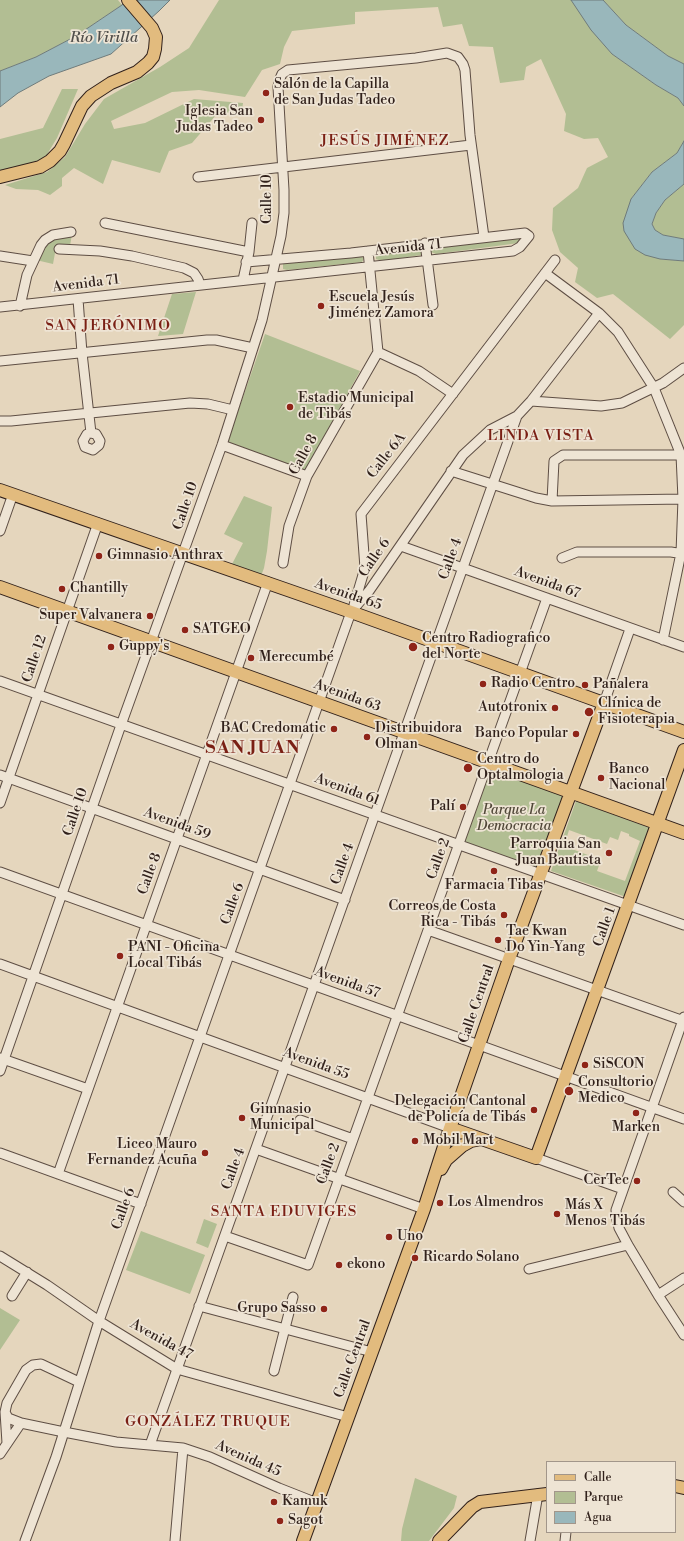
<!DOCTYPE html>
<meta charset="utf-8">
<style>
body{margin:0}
#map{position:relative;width:684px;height:1541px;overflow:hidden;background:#e5d6bd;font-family:"Libre Bodoni",serif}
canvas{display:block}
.legend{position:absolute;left:546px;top:1461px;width:130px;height:72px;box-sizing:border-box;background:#eee4d4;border:1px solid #a2968a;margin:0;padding:5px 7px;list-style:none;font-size:12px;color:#31211b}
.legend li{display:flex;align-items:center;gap:8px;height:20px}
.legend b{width:20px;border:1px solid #a2968a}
</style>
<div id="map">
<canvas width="684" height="1541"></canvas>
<ul class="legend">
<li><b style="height:5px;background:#e2bb7e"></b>Calle</li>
<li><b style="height:11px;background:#b2be93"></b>Parque</li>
<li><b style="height:11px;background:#99b7bb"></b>Agua</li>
</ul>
</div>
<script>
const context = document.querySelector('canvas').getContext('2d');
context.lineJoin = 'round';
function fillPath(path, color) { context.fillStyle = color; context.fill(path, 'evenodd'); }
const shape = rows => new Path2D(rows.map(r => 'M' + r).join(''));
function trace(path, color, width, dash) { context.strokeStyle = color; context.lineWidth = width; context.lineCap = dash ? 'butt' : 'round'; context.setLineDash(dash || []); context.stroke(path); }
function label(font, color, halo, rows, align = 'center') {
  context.font = font + ' "Libre Bodoni",serif'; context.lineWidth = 3.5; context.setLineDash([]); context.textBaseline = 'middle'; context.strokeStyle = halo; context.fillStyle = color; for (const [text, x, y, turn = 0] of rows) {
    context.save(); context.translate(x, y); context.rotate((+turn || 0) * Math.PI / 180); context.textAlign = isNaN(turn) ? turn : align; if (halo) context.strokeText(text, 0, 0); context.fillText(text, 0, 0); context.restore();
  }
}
fillPath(shape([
 [0,0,118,0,122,5,76,36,36,57,0,71],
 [219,0,571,0,612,54,656,85,678,98,684,106,684,141,677,153,652,172,631,199,660,259,684,261,684,325,670,339,613,294,597,298,575,282,578,268,560,252,552,230,553,208,578,188,587,168,608,157,598,138,584,139,564,131,566,114,541,59,526,67,524,80,500,83,493,47,469,46,462,24,443,27,438,7,355,12,355,24,292,31,284,47,280,64,262,70,245,97,199,90,172,92,111,121,114,129,145,123,194,99,243,103,242,111,217,114,192,143,169,151,160,173,112,160,103,184,74,168,62,178,62,186,50,195,38,190,16,189,5,185,47,172,65,157,85,124,104,99,160,67,189,48],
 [603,0,684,0,684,64,668,56,626,25],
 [62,89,78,89,57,138,46,156,40,161,0,172,0,139,43,128],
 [684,184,684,239,663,235,655,230,652,224,656,213,665,200],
 [72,234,70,246,55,253,53,264,36,260,43,247,51,240],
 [525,237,519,243,436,254,431,252,432,248],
 [419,249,423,250,421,255,382,261,376,259,376,255],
 [362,256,364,259,362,262,287,270,283,269,283,263],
 [196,292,183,334,158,336,172,294],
 [265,334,360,371,305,472,227,443],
 [244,496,272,507,267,551,264,568,261,576,231,566,243,543,224,534],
 [490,766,566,794,537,872,462,846],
 [576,801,650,828,626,897,551,871],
 [569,830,607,844,610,837,618,840,621,831,629,834,629,836,640,841,625,881,597,871,601,860,564,846],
 [204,1219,217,1224,208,1248,196,1243],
 [141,1231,205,1255,190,1294,126,1270],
 [0,1308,20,1320,0,1350],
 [415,1478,457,1496,454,1508,429,1541,401,1541,402,1529]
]), '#b2be93');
const water = shape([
 [126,0,170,0,159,11,111,54,49,76,18,93,0,107,0,71,36,57,76,36,122,5,126,0],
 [571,0,603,0,626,25,668,56,684,64,684,106,678,98,656,85,612,54,591,30,571,0],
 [684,141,684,184,665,200,656,213,652,224,655,230,663,235,684,239,684,261,660,259,645,255,635,249,624,231,623,223,631,199,652,172,677,153,684,141]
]);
fillPath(water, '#99b7bb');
trace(water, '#6f7b7b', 1);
const minor = shape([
 [198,177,471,145],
 [105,223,249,252],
 [425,243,433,305],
 [59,249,100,251,132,256,184,268,194,273,198,279,200,285],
 [0,256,33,261],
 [545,273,599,313,618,332,654,388,681,455,683,499,681,553,663,640],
 [243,280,249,252,252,223],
 [78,299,82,353,91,433,87,434,83,441,85,447,93,450,99,445,100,441,96,434,91,433],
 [20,306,27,275,41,245,45,240,53,235,71,232],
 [0,307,513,251,520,247,529,236,525,233,351,253,246,262],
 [378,352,419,371,453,394],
 [0,361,207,340,216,340,253,348],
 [531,401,601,406,622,403,663,383,684,368],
 [0,421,11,421,190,403,208,404,233,410],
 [222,445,307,476],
 [451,471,536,498,552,501,683,499],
 [552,501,554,461,563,455,681,455],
 [0,531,13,494],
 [401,546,684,647],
 [562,558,577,552,671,552,684,554],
 [283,563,289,526,307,476,378,352,368,251],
 [354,605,365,568,361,514,555,260],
 [0,681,684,925],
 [604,703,630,629],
 [0,775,345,900],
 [0,803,98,523],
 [0,872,684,1119],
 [428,930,684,1021],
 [0,964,450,1128],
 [684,1017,616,1210,617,1220,619,1228,628,1245,658,1295,684,1335],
 [0,1058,88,1089],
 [0,1071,121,725,222,445,262,320,281,236,284,213,284,190,278,87,279,81,282,74,288,70,416,58,447,53,458,57,463,64,465,70,470,135,484,237],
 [300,1120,353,1139],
 [256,1149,424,1209],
 [0,1153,141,1204],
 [536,1158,623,1189],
 [58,1174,268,582],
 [673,1192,684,1202],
 [225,1236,308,1265,547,598],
 [0,1256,47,1285,99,1321,177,1369,348,1417],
 [529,1269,628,1245],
 [658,1295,684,1278],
 [12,1296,27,1272],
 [199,1306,372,1352],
 [274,1371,293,1297],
 [5,1412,8,1418,21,1423,64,1432,116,1442,183,1448,210,1457,279,1488,317,1503],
 [7,1443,5,1412,7,1403,26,1370,33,1365,41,1364,79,1382],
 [150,1445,517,416,531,401,599,313],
 [0,1454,21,1423],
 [25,1541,56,1457,99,1321,351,612,369,591,463,455,490,430,517,416],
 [175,1541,183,1448],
 [530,1541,538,1494],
 [565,1541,566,1532]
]);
const major = shape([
 [0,177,40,167,50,161,60,151,64,144,82,106,91,96,111,83,137,72,148,63,153,57,155,49,156,37,152,28,128,0],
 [0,490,351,612,684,732],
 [0,587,684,833],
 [450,1128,536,1158,684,750],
 [441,1169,446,1160,462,1146,471,1141,481,1139],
 [675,1486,684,1488],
 [303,1541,424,1209,448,1134,509,959,604,703],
 [439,1541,472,1507,480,1502,547,1494]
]);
trace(minor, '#5e4e44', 11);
trace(major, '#31211b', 14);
trace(minor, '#eee4d4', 9);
trace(major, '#e2bb7e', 12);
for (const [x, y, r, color] of [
 [266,93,4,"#8f2418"],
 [261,120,4,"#8f2418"],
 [321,306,4,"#8f2418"],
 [290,407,4,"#8f2418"],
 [99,556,4,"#8f2418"],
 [62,589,4,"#8f2418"],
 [150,616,4,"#8f2418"],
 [185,630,4,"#8f2418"],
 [111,647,4,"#8f2418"],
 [413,647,5,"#8f2418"],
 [251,658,4,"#8f2418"],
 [483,684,4,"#8f2418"],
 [585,685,4,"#8f2418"],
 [555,708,4,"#8f2418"],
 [589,712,5,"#8f2418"],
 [334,729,4,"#8f2418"],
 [576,734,4,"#8f2418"],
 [367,737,4,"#8f2418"],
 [468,768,5,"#8f2418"],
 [601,778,4,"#8f2418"],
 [463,807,4,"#8f2418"],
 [609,853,4,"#8f2418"],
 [494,871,4,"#8f2418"],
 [504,915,4,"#8f2418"],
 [498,940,4,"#8f2418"],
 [120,956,4,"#8f2418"],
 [585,1065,4,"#8f2418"],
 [569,1091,5,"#8f2418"],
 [534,1110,4,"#8f2418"],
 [636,1113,4,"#8f2418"],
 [242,1118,4,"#8f2418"],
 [415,1141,4,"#8f2418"],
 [205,1153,4,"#8f2418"],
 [637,1181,4,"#8f2418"],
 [440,1203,4,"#8f2418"],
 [557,1214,4,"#8f2418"],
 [389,1237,4,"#8f2418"],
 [415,1258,4,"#8f2418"],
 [339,1265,4,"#8f2418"],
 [324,1309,4,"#8f2418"],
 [274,1502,4,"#8f2418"],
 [280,1521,4,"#8f2418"]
]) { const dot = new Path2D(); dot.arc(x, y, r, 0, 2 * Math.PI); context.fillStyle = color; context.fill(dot); trace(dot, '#eee4d4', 1.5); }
label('14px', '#31211b', '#eee4d4', [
 ["Salón de la Capilla",274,85],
 ["de San Judas Tadeo",274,101],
 ["Iglesia San",253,112,"right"],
 ["Judas Tadeo",253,128,"right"],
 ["Escuela Jesús",329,298],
 ["Jiménez Zamora",329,314],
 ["Estadio Municipal",298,399],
 ["de Tibás",298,415],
 ["Gimnasio Anthrax",107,556],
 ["Chantilly",70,589],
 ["Super Valvanera",142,616,"right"],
 ["SATGEO",193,630],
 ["Centro Radiografico",422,639],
 ["del Norte",422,655],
 ["Guppy's",119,647],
 ["Merecumbé",259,658],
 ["Radio Centro",491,684],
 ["Pañalera",593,685],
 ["Clínica de",598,704],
 ["Fisioterapia",598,720],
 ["Autotronix",547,708,"right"],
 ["BAC Credomatic",326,729,"right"],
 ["Distribuidora",375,729],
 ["Olman",375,745],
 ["Banco Popular",568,734,"right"],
 ["Centro do",477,760],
 ["Optalmologia",477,776],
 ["Banco",609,770],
 ["Nacional",609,786],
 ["Palí",455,807,"right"],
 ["Parroquia San",601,845,"right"],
 ["Juan Bautista",601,861,"right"],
 ["Farmacia Tibas",494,886,"center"],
 ["Correos de Costa",496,907,"right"],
 ["Rica - Tibás",496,923,"right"],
 ["Tae Kwan",506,932],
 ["Do Yin-Yang",506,948],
 ["PANI - Oficina",128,948],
 ["Local Tibás",128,964],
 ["SiSCON",593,1065],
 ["Consultorio",578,1083],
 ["Medico",578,1099],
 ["Delegación Cantonal",526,1102,"right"],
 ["de Policía de Tibás",526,1118,"right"],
 ["Gimnasio",250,1110],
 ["Municipal",250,1126],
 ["Marken",636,1128,"center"],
 ["Mobil Mart",423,1141],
 ["Liceo Mauro",197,1145,"right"],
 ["Fernandez Acuña",197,1161,"right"],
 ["CerTec",629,1181,"right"],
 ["Los Almendros",448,1203],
 ["Más X",565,1206],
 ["Menos Tibás",565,1222],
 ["Uno",397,1237],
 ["Ricardo Solano",423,1258],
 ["ekono",347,1265],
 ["Grupo Sasso",316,1309,"right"],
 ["Kamuk",282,1502],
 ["Sagot",288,1521]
], 'left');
label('14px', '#31211b', '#eee4d4', [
 ["Calle 10",268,199,-90],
 ["Avenida 71",408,248,-6],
 ["Avenida 71",86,284,-7],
 ["Calle 8",304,455,-61],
 ["Calle 6A",387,456,-52],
 ["Calle 10",186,506,-71],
 ["Calle 6",375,558,-55],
 ["Calle 4",451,559,-70],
 ["Avenida 67",547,583,20],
 ["Avenida 65",348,595,19],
 ["Calle 12",35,659,-71],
 ["Avenida 63",347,696,20],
 ["Avenida 61",347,790,20],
 ["Calle 10",76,812,-71],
 ["Avenida 59",177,824,20],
 ["Calle 2",439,859,-70],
 ["Calle 4",343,864,-70],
 ["Calle 8",150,874,-70],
 ["Calle 6",233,904,-70],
 ["Calle 1",605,927,-70],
 ["Avenida 57",347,983,20],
 ["Calle Central",477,1004,-71],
 ["Avenida 55",316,1064,20],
 ["Calle 2",329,1164,-70],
 ["Calle 4",234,1169,-70],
 ["Calle 6",124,1209,-70],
 ["Avenida 47",161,1340,29],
 ["Calle Central",353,1359,-70],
 ["Avenida 45",248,1459,24]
]);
label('italic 14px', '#514839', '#eee4d4', [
 ["Parque La",514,811],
 ["Democracia",514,827]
]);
label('italic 15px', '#504e4b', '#eee4d4', [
 ["Río Virilla",104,38]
]);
context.letterSpacing = '1px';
label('15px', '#7a1f14', '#eee4d4', [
 ["JESÚS JIMÉNEZ",385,141],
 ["SAN JERÓNIMO",108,326],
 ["LINDA VISTA",541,436],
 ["SANTA EDUVIGES",284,1212],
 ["GONZÁLEZ TRUQUE",208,1422]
]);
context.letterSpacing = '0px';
context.letterSpacing = '1px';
label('bold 18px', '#7a1f14', '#eee4d4', [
 ["SAN JUAN",253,749]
]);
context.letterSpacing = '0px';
</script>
